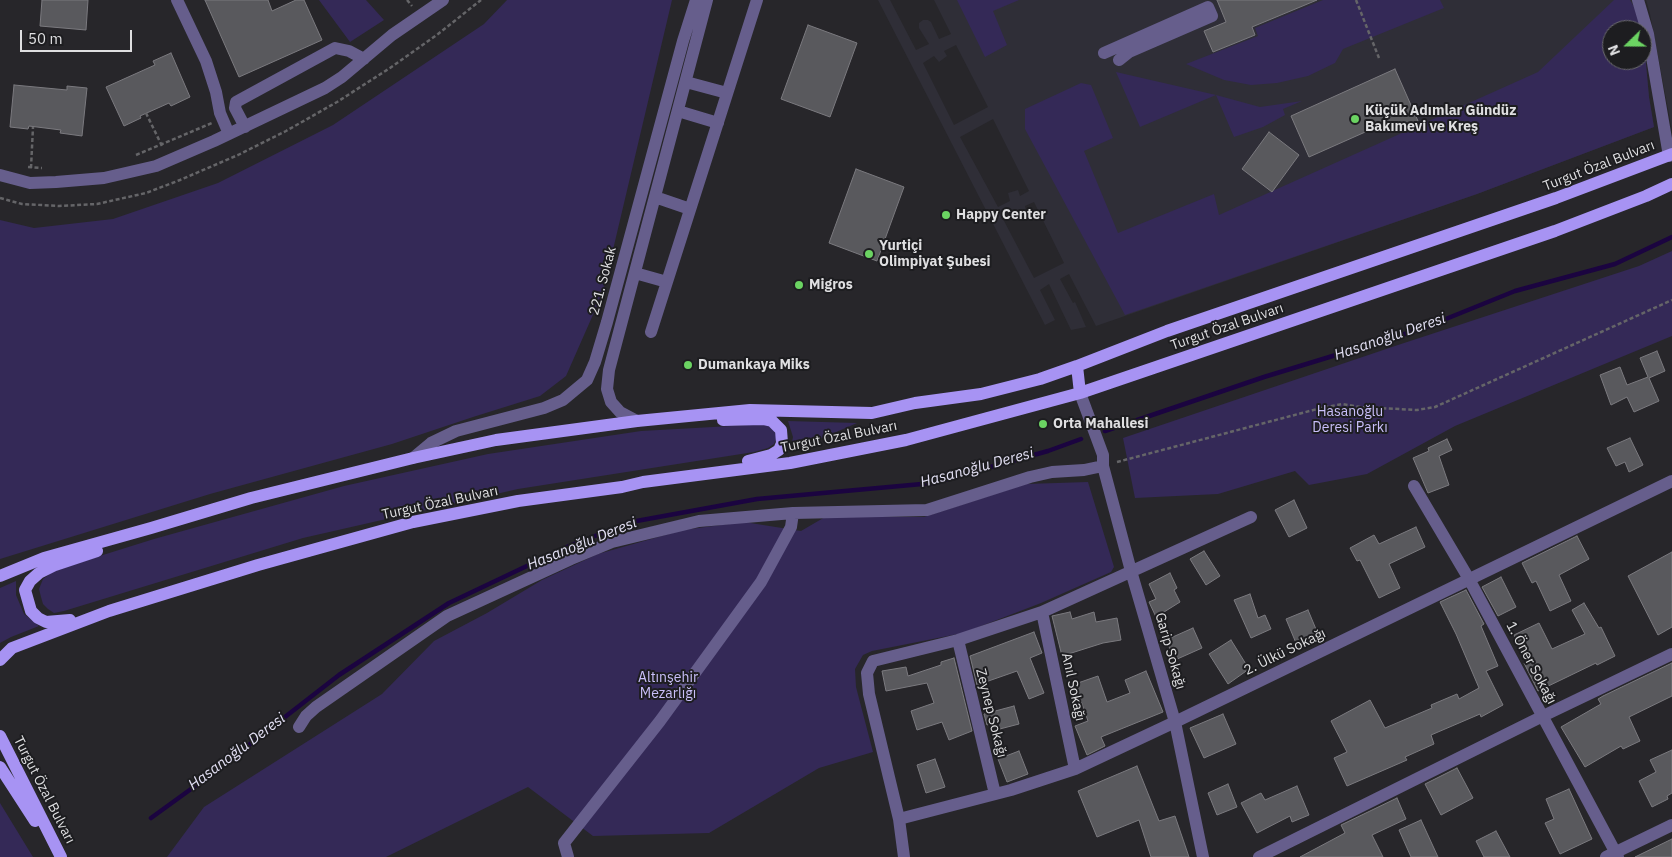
<!DOCTYPE html>
<meta charset="utf-8">
<style>
body{margin:0}
#map{position:relative;width:1672px;height:857px;overflow:hidden;background:#27262a;font-family:"IBM Plex Sans",sans-serif}
canvas{display:block}
.north{position:absolute;left:1602px;top:20px;width:50px;height:50px;box-sizing:border-box;background:#1d1d20;border:1px solid #6b6b6d;border-radius:50%;rotate:248deg;font-size:14px;font-weight:700;line-height:20px;text-align:center;color:#dfdfe1}
.north::after{content:'';display:block;margin:auto;width:18px;height:22px;background:#6bd362;clip-path:polygon(50% 0,100% 100%,50% 72%,0 100%)}
.scale{position:absolute;left:20px;top:30px;width:112px;height:22px;box-sizing:border-box;border:2px solid #dfdfe1;border-top:0;padding-left:6px;font-size:15px;line-height:18px;white-space:nowrap;color:#dfdfe1;-webkit-text-stroke:4px #1d1d20;paint-order:stroke}
</style>
<div id="map">
<canvas width="1672" height="857"></canvas>
<div class="north">N</div>
<div class="scale">50 m</div>
</div>
<script>
const context = document.querySelector('canvas').getContext('2d');
context.lineJoin = 'round';
function fillPath(path, color) { context.fillStyle = color; context.fill(path, 'evenodd'); }
const shape = rows => new Path2D(rows.map(r => 'M' + r).join(''));
function trace(path, color, width, dash) { context.strokeStyle = color; context.lineWidth = width; context.lineCap = dash ? 'butt' : 'round'; context.setLineDash(dash || []); context.stroke(path); }
function label(font, color, halo, rows, align = 'center') {
  context.font = font + ' "IBM Plex Sans",sans-serif'; context.lineWidth = 4; context.setLineDash([]); context.textBaseline = 'middle'; context.strokeStyle = halo; context.fillStyle = color; for (const [text, x, y, turn = 0] of rows) {
    context.save(); context.translate(x, y); context.rotate((+turn || 0) * Math.PI / 180); context.textAlign = isNaN(turn) ? turn : align; if (halo) context.strokeText(text, 0, 0); context.fillText(text, 0, 0); context.restore();
  }
}
fillPath(shape([
 [878,0,890,0,916,50,929,44,919,28,919,23,923,20,928,20,931,22,939,39,951,34,934,0,1637,0,1642,20,1649,97,1654,127,1477,194,1096,326,1069,274,1060,279,1073,303,1075,302,1086,327,1071,330,1049,284,1040,290,1055,320,1045,325],
 [1612,30,1642,30,1642,60,1612,60],
 [956,45,988,107,954,125,923,63,934,56,939,62,947,56,944,51],
 [993,119,1029,191,1020,196,1018,190,1008,193,1010,201,998,207,960,137],
 [1034,202,1064,263,1034,278,1003,219,1015,212,1017,218,1027,216,1025,206],
 [1646,0,1672,0,1672,130,1650,14]
]), '#2f2e37');
fillPath(shape([
 [319,0,366,0,384,20,350,42],
 [507,0,672,0,603,292,566,376,540,396,473,417,392,444,210,494,0,559,0,220,34,228,113,219,218,183,333,125,484,24],
 [957,0,1019,0,993,11,1007,45,985,57],
 [1323,0,1440,0,1444,8,1343,49,1335,63,1308,76,1277,83,1251,85,1224,80,1186,64,1258,36,1255,28],
 [1614,0,1630,0,1642,20,1649,97,1654,127,1477,194,1125,315,1025,129,1025,109,1081,83,1091,85,1113,138,1084,151,1118,233,1214,194,1219,215,1538,72],
 [1612,30,1642,30,1642,60,1612,60],
 [1116,72,1216,95,1260,107,1302,101,1283,109,1285,115,1263,127,1234,137,1216,95,1140,127],
 [1672,251,1672,336,1455,426,1367,474,1309,485,1295,471,1218,494,1135,498,1123,438,1398,345,1639,266],
 [788,421,857,423,790,452,793,437],
 [767,424,773,429,777,437,774,444,768,448,754,452,518,489,303,538,64,611,54,613,48,609,43,604,41,597,39,589,43,579,55,570,154,539,344,486,488,454,641,431],
 [1088,482,1114,567,1111,572,1041,603,963,633,872,651,863,655,855,669,856,687,873,752,819,768,709,833,593,836,528,787,386,857,167,857,204,807,382,694,434,641,487,613,542,580,598,554,683,530,744,522,801,531,825,517,924,517,1026,484],
 [16,581,16,595,24,614,39,626,11,637,0,643,0,588],
 [0,803,33,857,0,857]
]), '#342957');
trace(shape([
 [1105,431,1264,377,1421,329,1515,291,1615,264,1672,237],
 [151,818,209,776,339,675,449,603,569,546,631,522,757,499,933,483,1048,451,1081,439]
]), '#1b0440', 4.5);
const building = shape([
 [42,0,88,0,86,30,40,26,42,0],
 [205,0,268,0,272,11,296,0,304,0,322,40,239,77,205,0],
 [1217,0,1317,0,1252,27,1255,35,1213,52,1204,31,1226,22,1217,0],
 [808,25,857,43,830,117,781,99,808,25],
 [171,53,190,97,171,106,169,103,140,116,141,118,124,126,106,87,155,65,153,61,171,53],
 [1395,69,1418,121,1395,131,1390,121,1309,157,1291,116,1395,69],
 [14,85,67,90,67,86,87,88,82,136,60,133,61,130,29,126,28,129,10,127,14,85],
 [1269,132,1299,155,1272,192,1242,169,1269,132],
 [856,169,904,187,877,261,829,243,856,169],
 [1657,351,1665,371,1649,378,1659,401,1634,412,1627,397,1611,405,1600,375,1620,367,1627,385,1648,377,1640,358,1657,351],
 [1630,438,1643,465,1629,472,1625,462,1616,466,1607,448,1630,438],
 [1447,439,1452,450,1439,456,1449,485,1428,493,1413,458,1429,451,1428,448,1447,439],
 [1294,500,1307,528,1289,537,1275,510,1294,500],
 [1416,527,1425,547,1389,564,1400,588,1379,598,1360,560,1357,561,1350,548,1374,535,1379,544,1416,527],
 [1577,536,1589,559,1559,575,1571,601,1550,611,1536,581,1532,583,1522,563,1577,536],
 [1204,551,1220,576,1206,585,1190,559,1204,551],
 [1672,552,1672,627,1658,635,1628,576,1672,552],
 [1170,573,1177,588,1174,590,1180,602,1156,617,1149,602,1156,599,1149,584,1170,573],
 [1501,577,1516,607,1498,616,1482,587,1501,577],
 [1466,590,1484,624,1481,626,1498,666,1486,671,1503,705,1481,717,1480,714,1431,735,1434,744,1405,757,1407,760,1347,786,1334,758,1347,752,1331,721,1370,700,1385,728,1432,708,1431,705,1457,694,1459,699,1479,688,1456,634,1440,602,1466,590],
 [1250,594,1258,618,1265,615,1271,629,1251,638,1234,600,1250,594],
 [1584,603,1599,628,1601,627,1615,656,1597,665,1596,663,1538,691,1524,663,1527,661,1514,635,1539,623,1552,649,1585,634,1572,610,1584,603],
 [1308,610,1318,634,1296,643,1286,619,1308,610],
 [1070,612,1072,619,1094,612,1096,622,1117,618,1121,640,1103,643,1062,656,1052,616,1070,612],
 [1193,628,1202,648,1175,660,1166,640,1193,628],
 [1034,632,1042,653,1030,658,1044,693,1029,699,1017,671,977,685,970,656,1034,632],
 [1231,640,1249,669,1228,684,1209,654,1231,640],
 [954,658,972,731,949,740,942,722,917,730,911,711,934,703,927,683,886,691,882,671,906,667,908,676,941,665,941,662,954,658],
 [1672,663,1672,696,1629,717,1640,741,1623,749,1621,746,1585,767,1561,727,1601,704,1598,699,1603,696,1672,663],
 [1146,671,1163,712,1101,737,1105,746,1087,755,1075,726,1088,721,1075,684,1098,676,1107,702,1130,693,1125,680,1146,671],
 [1014,706,1019,724,992,731,990,724,987,725,984,714,1014,706],
 [1223,714,1236,744,1204,758,1190,728,1223,714],
 [1672,750,1672,793,1667,796,1668,799,1652,807,1639,781,1656,772,1650,760,1672,750],
 [1019,751,1028,774,1007,782,998,759,1019,751],
 [935,759,945,787,926,793,917,765,935,759],
 [1137,766,1159,821,1175,816,1189,857,1151,857,1139,820,1097,837,1078,791,1137,766],
 [1457,768,1473,798,1441,815,1425,784,1457,768],
 [1228,784,1237,807,1217,815,1208,793,1228,784],
 [1297,786,1309,815,1292,822,1290,816,1257,833,1241,803,1261,793,1265,800,1297,786],
 [1569,789,1592,839,1560,854,1545,823,1554,819,1546,799,1569,789],
 [1397,798,1406,819,1372,835,1383,857,1300,857,1345,833,1341,825,1397,798],
 [1421,820,1438,857,1411,857,1399,830,1421,820],
 [1496,831,1510,857,1484,857,1476,841,1496,831],
 [1672,839,1672,857,1635,857,1672,839]
]);
fillPath(building, '#59595d');
trace(building, '#7b7a7f', 1);
trace(shape([
 [407,0,412,6],
 [1356,0,1379,58],
 [146,113,162,146],
 [136,155,212,123],
 [28,167,42,168],
 [31,168,33,127],
 [0,198,22,204,59,206,97,204,146,193,180,180,238,155,286,131,337,102,390,68,438,34,481,0],
 [1117,462,1321,408,1342,404,1360,407,1417,410,1435,407,1672,300]
]), '#656568', 2.5, [4, 2.5]);
trace(shape([
 [177,0,206,61,216,92,220,113,229,134],
 [1638,0,1648,34,1669,156],
 [1104,53,1208,7,1212,16,1129,52,1119,60],
 [686,82,727,93],
 [678,111,718,123],
 [245,127,235,108,236,102,335,48,349,51,364,59],
 [0,175,30,183,56,182,104,178,156,166,214,141,325,88,342,77,392,35,443,0],
 [655,197,690,209],
 [635,273,667,282],
 [651,332,757,0],
 [1080,393,1103,455,1103,466,1131,571,1175,722,1203,857],
 [637,421,620,412,611,402,607,389,609,370,707,0],
 [413,458,431,443,456,431,544,408,563,400,587,380,595,362,607,322,683,41,696,0],
 [1414,486,1469,579,1618,857],
 [1042,612,1075,769],
 [958,640,995,794],
 [299,727,306,716,316,707,447,616,571,559,612,542,699,521,793,513,927,510,1030,477,1052,472,1084,470,1103,466],
 [899,819,1011,790,1075,769,1175,722,1672,481],
 [568,857,564,843,660,721,761,582,791,527,793,513],
 [904,857,899,819,869,694,867,673,873,661,958,640,1042,612,1251,517],
 [1259,857,1543,716,1672,654],
 [1606,857,1672,825]
]), '#665e8c', 12);
trace(shape([
 [1077,366,1080,393],
 [723,420,763,419,772,421,781,430,782,443,779,450,771,455,748,461],
 [0,576,44,558,151,528,251,498,413,458,496,440,637,421,750,410,872,413,915,403,981,394,1040,379,1077,366,1167,331,1556,198,1672,154],
 [70,620,46,622,38,618,31,611,25,590,30,581,39,573,55,565,97,551],
 [0,660,12,648,109,611,258,565,413,522,518,501,622,487,643,482,790,463,906,440,1080,393,1555,231,1646,196,1672,184],
 [0,736,61,857],
 [0,767,35,821]
]), '#a793f3', 12);
for (const [x, y, r, color] of [
 [1355,119,5,"#6bd362"],
 [946,215,5,"#6bd362"],
 [869,254,5,"#6bd362"],
 [799,285,5,"#6bd362"],
 [688,365,5,"#6bd362"],
 [1043,424,5,"#6bd362"]
]) { const dot = new Path2D(); dot.arc(x, y, r, 0, 2 * Math.PI); context.fillStyle = color; context.fill(dot); trace(dot, '#1d1d20', 2); }
label('bold 14px', '#dfdfe1', '#1d1d20', [
 ["Küçük Adımlar Gündüz",1365,111],
 ["Bakımevi ve Kreş",1365,127],
 ["Happy Center",956,215],
 ["Yurtiçi",879,246],
 ["Olimpiyat Şubesi",879,262],
 ["Migros",809,285],
 ["Dumankaya Miks",698,365],
 ["Orta Mahallesi",1053,424]
], 'left');
label('14px', '#dfdfe1', '#1d1d20', [
 ["Turgut Özal Bulvarı",1599,166,-21],
 ["221. Sokak",603,281,-75],
 ["Turgut Özal Bulvarı",1227,327,-19],
 ["Turgut Özal Bulvarı",839,437,-11],
 ["Turgut Özal Bulvarı",440,503,-12],
 ["Garip Sokağı",1170,651,74],
 ["2. Ülkü Sokağı",1285,652,-26],
 ["1. Öner Sokağı",1531,663,62],
 ["Anıl Sokağı",1073,687,78],
 ["Zeynep Sokağı",991,713,76],
 ["Turgut Özal Bulvarı",44,790,63]
]);
label('14px', '#c9bff9', '#1d1d20', [
 ["Hasanoğlu",1350,412],
 ["Deresi Parkı",1350,428],
 ["Altınşehir",668,678],
 ["Mezarlığı",668,694]
]);
label('italic 15px', '#e3e0f4', '#1d1d20', [
 ["Hasanoğlu Deresi",1390,337,-19],
 ["Hasanoğlu Deresi",977,468,-15],
 ["Hasanoğlu Deresi",582,544,-22],
 ["Hasanoğlu Deresi",237,752,-37]
]);
</script>
